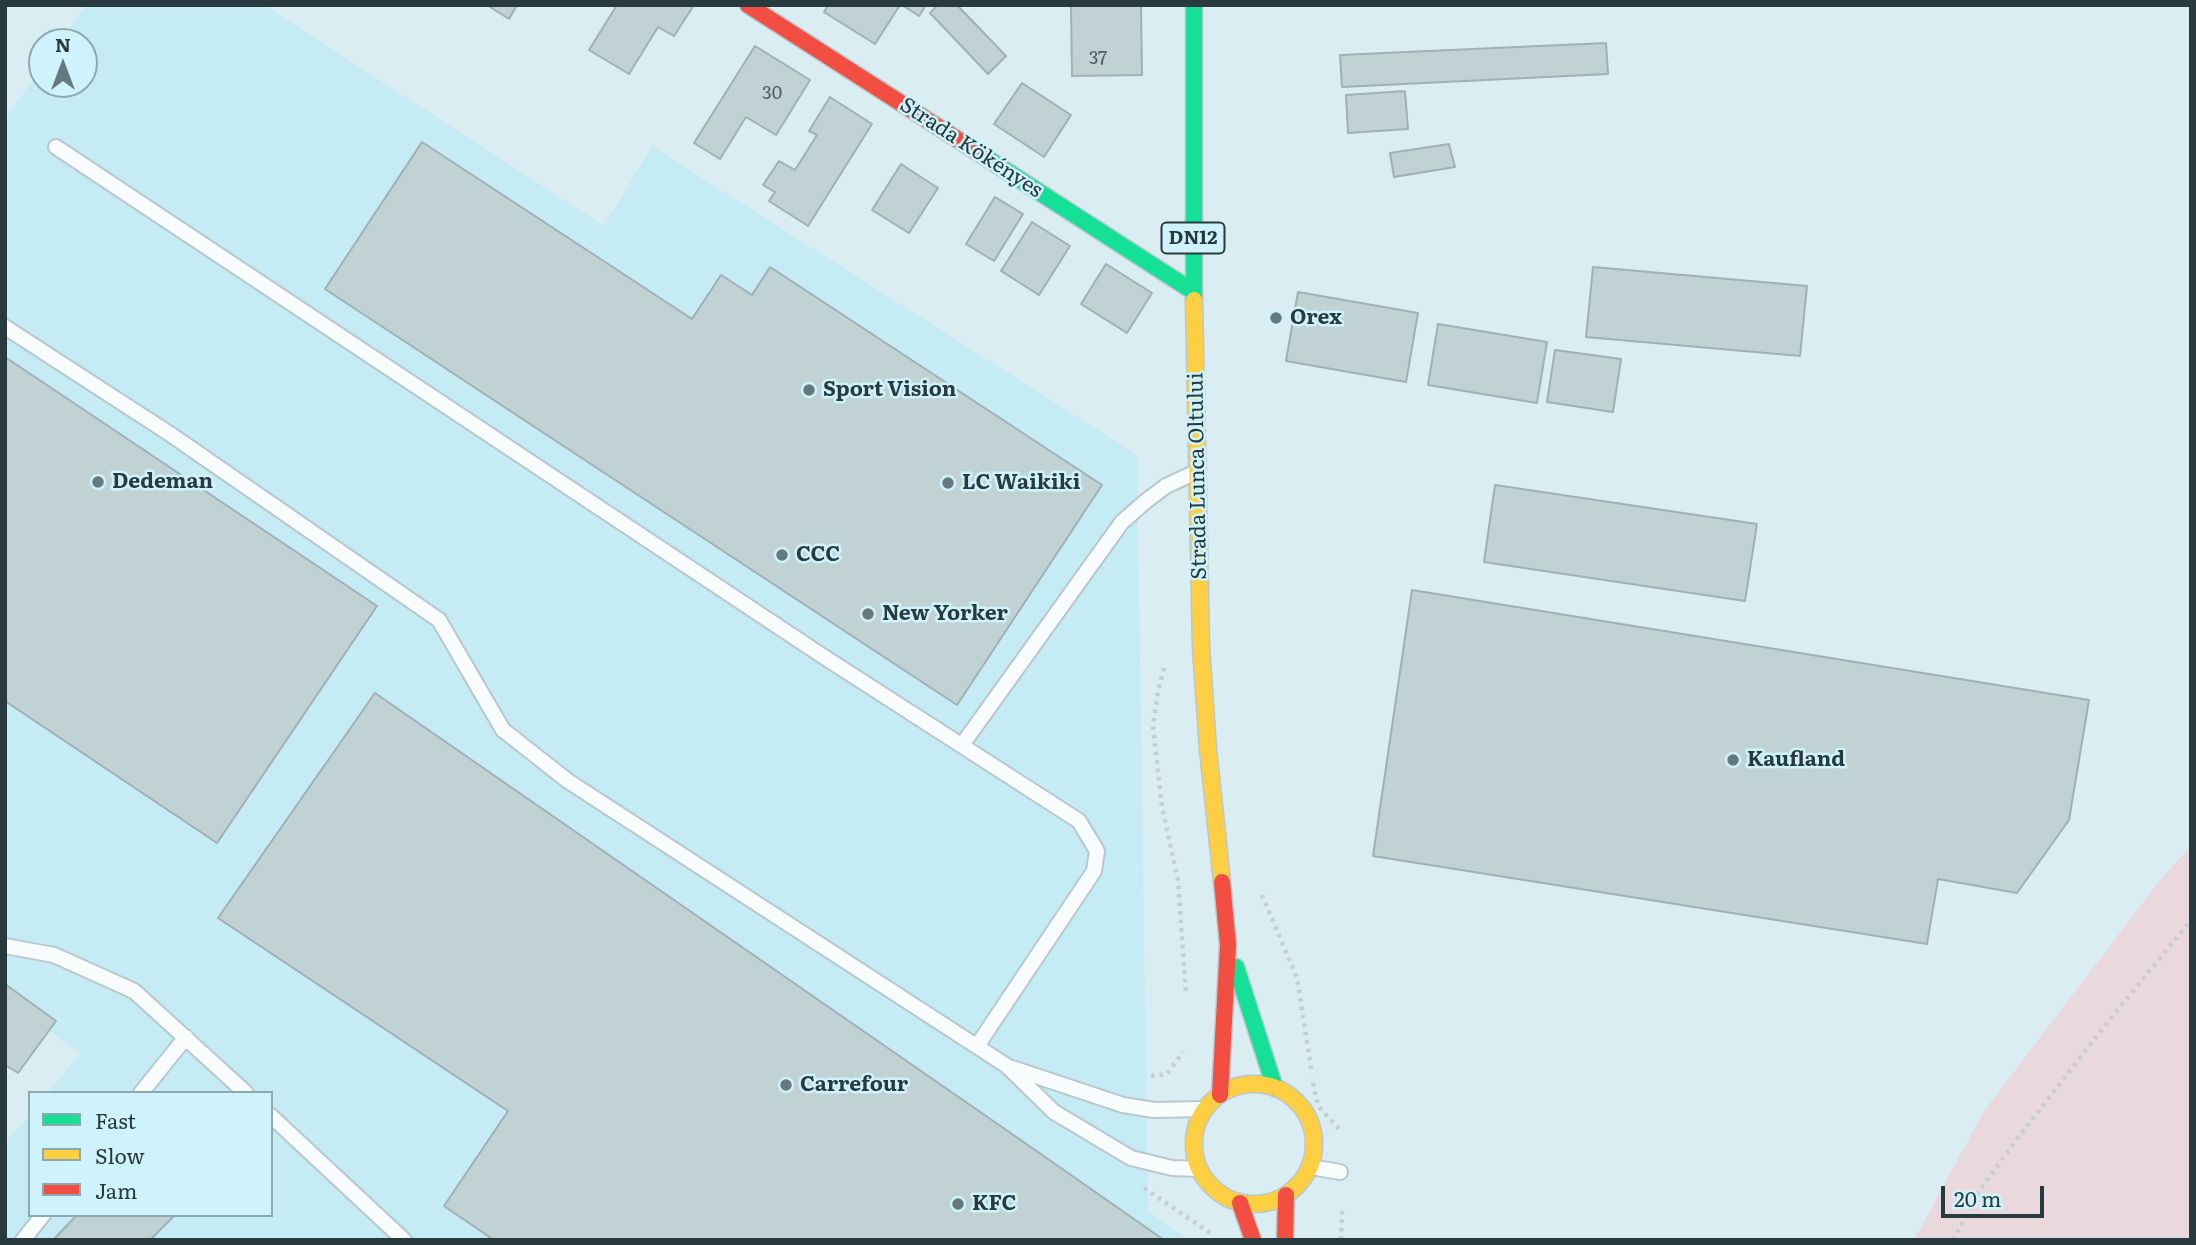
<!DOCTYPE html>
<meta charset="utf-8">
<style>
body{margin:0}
#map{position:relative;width:2196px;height:1245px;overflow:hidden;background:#daedf2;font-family:Literata,serif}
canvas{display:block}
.frame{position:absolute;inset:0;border:7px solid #283a3e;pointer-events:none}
.legend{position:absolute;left:28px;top:1091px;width:245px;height:126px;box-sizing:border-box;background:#cff3fc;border:2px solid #8ca9b0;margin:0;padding:9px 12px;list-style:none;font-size:21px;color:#283a3e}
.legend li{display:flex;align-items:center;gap:14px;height:35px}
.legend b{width:35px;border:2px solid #8ca9b0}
.north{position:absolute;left:28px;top:28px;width:70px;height:70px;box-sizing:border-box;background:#cff3fc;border:2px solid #8ca9b0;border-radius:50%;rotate:0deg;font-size:19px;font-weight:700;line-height:28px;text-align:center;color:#283a3e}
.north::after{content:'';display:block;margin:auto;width:24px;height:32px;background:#66797d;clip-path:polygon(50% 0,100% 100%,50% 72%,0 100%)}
.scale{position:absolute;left:1941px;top:1186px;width:103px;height:32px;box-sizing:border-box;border:4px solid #283a3e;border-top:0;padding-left:9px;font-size:21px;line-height:24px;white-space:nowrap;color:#283a3e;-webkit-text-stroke:5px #cff3fc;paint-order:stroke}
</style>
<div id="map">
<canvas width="2196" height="1245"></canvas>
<div class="frame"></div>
<ul class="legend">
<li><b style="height:9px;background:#16e098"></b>Fast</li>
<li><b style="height:9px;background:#ffcf43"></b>Slow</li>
<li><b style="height:9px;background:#f24e42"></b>Jam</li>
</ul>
<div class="north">N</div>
<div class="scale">20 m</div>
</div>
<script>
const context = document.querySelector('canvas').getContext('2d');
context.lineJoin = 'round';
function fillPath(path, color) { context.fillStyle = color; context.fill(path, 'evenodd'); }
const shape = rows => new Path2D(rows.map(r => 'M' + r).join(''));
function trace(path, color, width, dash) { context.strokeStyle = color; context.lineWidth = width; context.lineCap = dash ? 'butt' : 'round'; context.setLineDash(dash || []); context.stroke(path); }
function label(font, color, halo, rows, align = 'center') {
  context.font = font + ' Literata,serif'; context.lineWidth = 5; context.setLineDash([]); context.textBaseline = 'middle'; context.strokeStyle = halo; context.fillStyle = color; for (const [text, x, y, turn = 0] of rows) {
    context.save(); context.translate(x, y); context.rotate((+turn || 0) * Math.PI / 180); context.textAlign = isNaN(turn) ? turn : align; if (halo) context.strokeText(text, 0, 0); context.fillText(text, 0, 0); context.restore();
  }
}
fillPath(shape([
 [86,5,264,5,604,226,652,146,1137,455,1148,1211,1188,1240,5,1240,5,1143,30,1114,30,1215,271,1215,271,1093,47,1093,80,1054,5,997,5,119,42,67,42,84,84,84,84,42,60,42]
]), '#c5ebf5');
fillPath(shape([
 [2191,846,2191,1240,1914,1240,1984,1111,2160,880]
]), '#e9d9dd');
const building = shape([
 [487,5,517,5,509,19,487,5],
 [617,5,694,5,674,36,658,27,629,74,589,50,617,5],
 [828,5,900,5,875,44,824,12,828,5],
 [902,5,926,5,919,16,902,5],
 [938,5,957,5,1006,56,988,74,930,13,938,5],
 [1071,5,1141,5,1142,75,1072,76,1071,5],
 [1606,43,1608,74,1342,87,1340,55,1606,43],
 [755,46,810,80,776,135,746,117,720,159,694,143,755,46],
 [1022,83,1071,115,1044,157,994,124,1022,83],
 [1405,91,1408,129,1348,133,1346,95,1405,91],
 [830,97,872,124,808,226,769,201,775,192,763,185,779,161,795,170,817,135,809,131,830,97],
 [422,142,692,319,721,275,752,295,770,267,1102,485,957,705,325,289,422,142],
 [1449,144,1455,167,1394,177,1390,153,1449,144],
 [901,164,938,188,909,233,872,210,901,164],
 [995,197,1023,214,994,261,966,244,995,197],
 [1032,222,1070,246,1039,295,1001,271,1032,222],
 [1106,264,1152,293,1127,333,1081,304,1106,264],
 [1593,267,1807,286,1800,356,1586,337,1593,267],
 [1298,292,1418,313,1406,382,1286,361,1298,292],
 [1438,324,1547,342,1537,403,1428,385,1438,324],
 [1555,350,1621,359,1613,412,1547,402,1555,350],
 [5,357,377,606,217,843,5,701,5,357],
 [1495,485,1757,524,1745,601,1484,562,1495,485],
 [1412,590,2089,700,2069,820,2017,893,1938,879,1927,944,1373,856,1412,590],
 [375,693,1038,1152,1164,1240,494,1240,444,1206,508,1111,218,918,375,693],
 [5,984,56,1021,18,1073,5,1065,5,984],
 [77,1215,175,1215,150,1240,53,1240,77,1215]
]);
fillPath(building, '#c1d2d5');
trace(building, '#a0b0b4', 2);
const lane = shape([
 [56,147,821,655,1079,821,1097,851,1094,871,977,1046],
 [5,327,170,434,439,620,503,730,568,781,1007,1066,1054,1112,1131,1158,1172,1168,1199,1169],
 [962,745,1122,522,1146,501,1166,486,1196,472],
 [5,946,54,955,134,991,246,1093],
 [1012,1068,1123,1105,1154,1110,1205,1109],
 [141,1093,186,1037],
 [271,1116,404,1240],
 [1311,1167,1340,1172],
 [23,1240,43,1215]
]);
const fast = shape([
 [1194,5,1194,300],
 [988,159,1194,292],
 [1236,967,1275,1088]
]);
const slow = shape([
 [1194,300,1201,647,1208,749,1222,882],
 '1194 1144a60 60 0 1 1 120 0a60 60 0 1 1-120 0Z'
]);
const jam = shape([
 [748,5,988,159],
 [1220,1095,1228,945,1222,882],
 [1240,1203,1253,1240],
 [1285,1240,1286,1195]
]);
trace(lane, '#b8c9cd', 18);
trace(fast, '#b8c9cd', 19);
trace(slow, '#b8c9cd', 19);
trace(jam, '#b8c9cd', 19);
trace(shape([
 [1164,668,1158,691,1153,726,1162,807,1178,880,1186,995],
 [1262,895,1297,978,1312,1074],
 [1151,1076,1167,1074,1183,1052],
 [1313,1083,1318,1106,1339,1129],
 [1144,1188,1212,1234],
 [1341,1240,1342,1211],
 [1953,1240,1982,1187,2017,1139,2111,1018,2191,920]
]), '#c7ced0', 4.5, [3.5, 5]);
trace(lane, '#f9fcfd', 14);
trace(fast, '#16e098', 16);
trace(slow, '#ffcf43', 16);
trace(jam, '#f24e42', 16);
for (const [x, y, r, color] of [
 [1276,318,7,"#66797d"],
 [809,390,7,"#66797d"],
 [98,482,7,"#66797d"],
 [948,483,7,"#66797d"],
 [782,555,7,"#66797d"],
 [868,614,7,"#66797d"],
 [1733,760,7,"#66797d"],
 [786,1085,7,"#66797d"],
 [958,1204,7,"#66797d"]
]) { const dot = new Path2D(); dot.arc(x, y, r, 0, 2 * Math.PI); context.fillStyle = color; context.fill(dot); trace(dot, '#cff3fc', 2.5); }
label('18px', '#4e6064', null, [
 ["37",1098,59],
 ["30",772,94]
]);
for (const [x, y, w] of [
 [1193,238,63]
]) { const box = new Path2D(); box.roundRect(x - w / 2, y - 15.5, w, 31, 5); context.fillStyle = '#cff3fc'; context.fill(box); trace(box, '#283a3e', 2); }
label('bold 19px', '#283a3e', null, [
 ["DN12",1193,238]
]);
label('21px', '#283a3e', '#cff3fc', [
 ["Strada Kökényes",971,148,33],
 ["Strada Lunca Oltului",1198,476,-91]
]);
label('bold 21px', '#283a3e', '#cff3fc', [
 ["Orex",1290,318],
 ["Sport Vision",823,390],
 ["Dedeman",112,482],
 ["LC Waikiki",962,483],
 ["CCC",796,555],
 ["New Yorker",882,614],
 ["Kaufland",1747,760],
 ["Carrefour",800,1085],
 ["KFC",972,1204]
], 'left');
</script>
